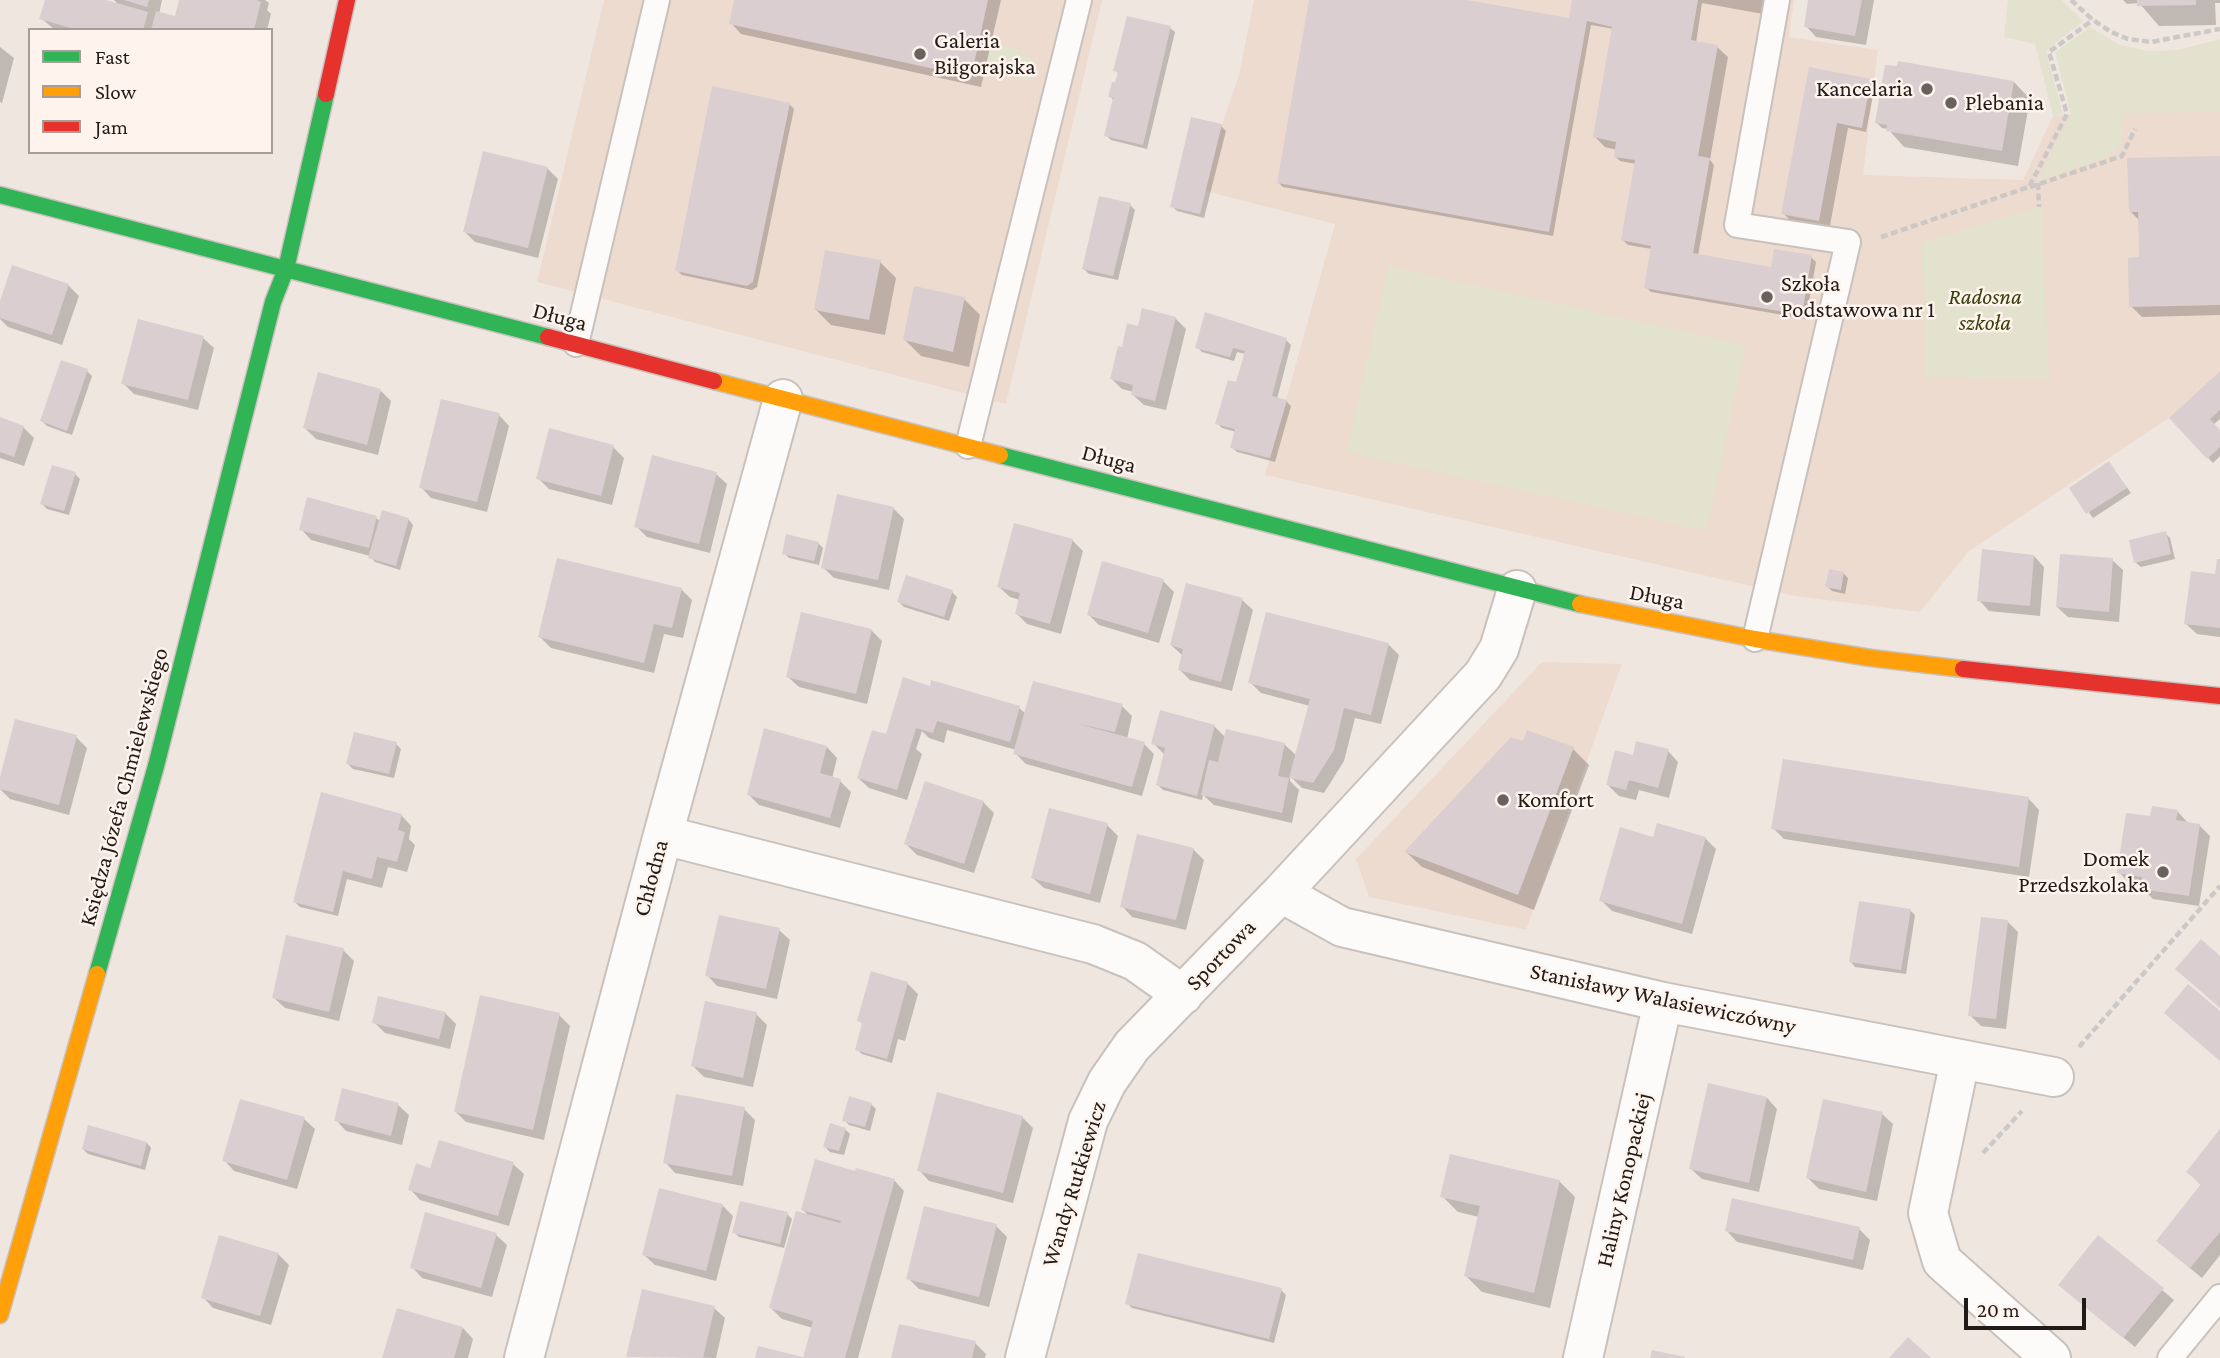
<!DOCTYPE html>
<meta charset="utf-8">
<style>
body{margin:0}
#map{position:relative;width:2220px;height:1358px;overflow:hidden;background:#f0e6e0;font-family:"Crimson Pro",serif}
canvas{display:block}
.legend{position:absolute;left:28px;top:28px;width:245px;height:126px;box-sizing:border-box;background:#fef4ed;border:2px solid #a69d97;margin:0;padding:9px 12px;list-style:none;font-size:21px;color:#211a16}
.legend li{display:flex;align-items:center;gap:14px;height:35px}
.legend b{width:35px;border:2px solid #a69d97}
.scale{position:absolute;left:1964px;top:1298px;width:122px;height:32px;box-sizing:border-box;border:4px solid #211a16;border-top:0;padding-left:9px;font-size:21px;line-height:24px;white-space:nowrap;color:#211a16;-webkit-text-stroke:5px #fef4ed;paint-order:stroke}
</style>
<div id="map">
<canvas width="2220" height="1358"></canvas>
<ul class="legend">
<li><b style="height:9px;background:#30b455"></b>Fast</li>
<li><b style="height:9px;background:#ff9f0a"></b>Slow</li>
<li><b style="height:9px;background:#e5322d"></b>Jam</li>
</ul>
<div class="scale">20 m</div>
</div>
<script>
const context = document.querySelector('canvas').getContext('2d');
context.lineJoin = 'round';
function fillPath(path, color) { context.fillStyle = color; context.fill(path, 'evenodd'); }
const shape = rows => new Path2D(rows.map(r => 'M' + r).join(''));
function trace(path, color, width, dash) { context.strokeStyle = color; context.lineWidth = width; context.lineCap = dash ? 'butt' : 'round'; context.setLineDash(dash || []); context.stroke(path); }
function label(font, color, halo, rows, align = 'center') {
  context.font = font + ' "Crimson Pro",serif'; context.lineWidth = 5; context.setLineDash([]); context.textBaseline = 'middle'; context.strokeStyle = halo; context.fillStyle = color; for (const [text, x, y, turn = 0] of rows) {
    context.save(); context.translate(x, y); context.rotate((+turn || 0) * Math.PI / 180); context.textAlign = isNaN(turn) ? turn : align; if (halo) context.strokeText(text, 0, 0); context.fillText(text, 0, 0); context.restore();
  }
}
fillPath(shape([
 [604,0,1102,0,1006,404,537,282],
 [1254,0,1794,0,1789,37,1878,50,1863,175,2023,180,2053,116,2072,114,2220,78,2220,371,2169,418,1968,552,1920,612,1795,596,1265,475,1335,224,1205,191,1222,124,1239,75],
 [1542,662,1622,664,1526,930,1369,897,1356,859]
]), '#eddbd0');
fillPath(shape([
 [2008,0,2062,0,2083,21,2046,51,2063,114,2053,116,2035,44,2004,37],
 [2090,27,2118,44,2147,51,2178,50,2220,39,2220,112,2121,113,2122,144,2107,157,2037,181,2071,114,2055,52],
 [990,43,1024,51,1036,63,1032,81,984,70],
 [2042,206,2049,380,1926,377,1921,243],
 [1388,266,1746,345,1706,531,1347,452]
]), '#e2e2ce');
fillPath(shape([
 [47,0,99,0,119,5,114,0,162,0,159,14,176,19,181,0,265,0,269,3,267,10,271,14,267,30,55,30,41,18],
 [736,0,1001,0,981,87,741,34,731,23],
 [1311,0,1457,0,1570,20,1574,0,1765,0,1763,14,1702,3,1696,43,1717,47,1728,57,1710,160,1714,165,1698,256,1773,269,1811,257,1816,262,1806,319,1651,292,1646,287,1652,249,1628,245,1623,240,1636,164,1620,161,1615,156,1617,150,1605,147,1595,137,1614,29,1591,25,1553,236,1283,187,1278,182],
 [1810,0,1874,0,1866,45,1816,37,1806,26],
 [2123,0,2220,0,2220,3,2215,3,2216,25,2159,26,2139,3,2127,4],
 [1170,28,1175,32,1147,149,1111,140,1106,135,1114,101,1110,96,1119,74,1115,70],
 [0,47,14,58,2,103,0,102],
 [1811,69,1870,80,1875,85,1866,132,1848,128,1829,231,1794,224,1783,213],
 [2014,82,2030,99,2018,166,1904,147,1888,129,1882,128,1877,123],
 [789,104,794,109,757,287,752,290,682,275,677,270],
 [1221,126,1226,131,1204,218,1177,211,1172,206],
 [2220,158,2220,315,2142,317,2131,306,2141,259,2140,221,2130,211],
 [547,168,558,179,538,258,475,242,465,232],
 [1130,205,1135,210,1118,280,1089,274,1084,269],
 [880,262,896,278,885,335,831,325,815,309],
 [68,285,79,296,62,345,8,327,0,319,0,306],
 [964,299,980,315,969,367,921,356,905,340],
 [1175,318,1186,329,1166,410,1144,405,1133,395,1134,392,1122,389,1112,379,1123,349,1139,328],
 [203,338,214,348,198,410,134,394,123,383],
 [1286,340,1291,345,1277,399,1286,401,1291,406,1275,462,1237,452,1232,447,1236,432,1222,428,1217,423,1238,384,1246,354,1237,352,1234,361,1202,352,1197,347],
 [87,371,92,376,72,435,47,426,42,421],
 [2220,373,2220,419,2213,425,2220,432,2220,456,2213,463,2171,418],
 [381,391,391,401,378,455,316,439,305,428],
 [499,415,509,426,487,512,431,498,421,487],
 [0,419,23,427,34,438,24,466,0,458],
 [613,447,624,458,612,505,549,489,538,478],
 [2109,463,2131,493,2093,518,2071,488],
 [75,474,80,479,69,515,47,509,42,504],
 [716,474,727,484,710,553,647,537,636,526],
 [893,508,904,519,889,590,834,578,823,567],
 [384,512,409,520,413,525,400,570,375,562,370,556,311,540,301,529,376,518,381,522],
 [2165,533,2170,538,2175,559,2141,567,2136,563],
 [1072,540,1083,551,1061,634,1027,624,1017,614,1020,600,1010,597,999,587],
 [818,543,823,548,819,565,789,558,784,553],
 [2034,556,2044,567,2040,616,1989,611,1979,600],
 [2112,560,2123,570,2119,622,2068,617,2057,607],
 [2220,561,2220,637,2197,634,2186,624,2216,576],
 [1843,573,1848,578,1845,594,1832,591,1827,586],
 [1163,581,1174,592,1159,643,1099,625,1089,615],
 [681,589,692,600,683,638,664,634,654,673,551,648,540,637],
 [952,592,957,597,949,621,904,607,899,602],
 [1242,600,1253,610,1232,691,1190,680,1180,670,1183,656,1171,645],
 [871,630,882,641,867,704,799,687,788,677],
 [1388,644,1399,655,1381,724,1355,718,1344,761,1324,793,1302,788,1290,776,1290,781,1299,790,1292,823,1214,805,1203,795,1202,800,1163,790,1158,785,1164,754,1153,743,1214,726,1226,738,1284,744,1297,756,1310,706,1261,693,1250,682],
 [931,688,1019,708,1026,714,1122,706,1132,716,1127,739,1144,744,1154,754,1142,796,1026,764,1015,753,1016,750,947,730,944,743,929,738,922,731,916,749,922,754,907,800,869,788,858,778],
 [76,737,87,748,69,815,10,799,0,789,0,784],
 [1524,743,1573,749,1589,765,1534,910,1422,867,1406,852],
 [396,744,401,749,394,778,353,769,348,764],
 [827,747,837,758,832,779,840,781,851,792,840,828,759,805,749,795],
 [1668,751,1678,762,1669,798,1639,790,1636,800,1619,796,1608,785,1634,757],
 [2029,799,2039,810,2029,877,1784,839,1773,828],
 [983,802,994,813,974,873,917,855,906,844],
 [2178,812,2188,823,2200,826,2210,836,2199,906,2153,899,2142,888,2142,885,2129,883,2119,872,2151,818],
 [401,815,411,826,409,839,415,845,407,872,388,867,382,888,347,879,338,916,300,907,295,902],
 [1107,825,1118,836,1100,903,1044,888,1033,878],
 [1705,838,1716,849,1692,934,1612,911,1601,900,1655,839],
 [1193,849,1204,860,1186,930,1132,917,1122,906],
 [1910,910,1915,915,1906,974,1855,967,1851,962],
 [2008,922,2018,932,2006,1029,1981,1026,1970,1015],
 [779,930,790,940,777,999,717,986,707,975],
 [343,950,354,961,339,1021,285,1008,274,998],
 [907,983,918,994,905,1041,898,1039,892,1063,862,1054,857,1049,864,1025,859,1020],
 [445,1013,456,1024,450,1049,385,1033,374,1022],
 [756,1014,767,1025,753,1087,704,1077,693,1066],
 [559,1015,570,1026,544,1140,466,1122,455,1111],
 [1767,1098,1777,1109,1759,1192,1702,1179,1691,1169],
 [871,1104,876,1109,870,1131,849,1125,844,1120],
 [398,1105,409,1115,402,1145,346,1131,336,1120],
 [744,1109,755,1120,743,1186,675,1173,665,1162],
 [1882,1114,1893,1124,1877,1201,1819,1189,1808,1178],
 [1022,1117,1033,1128,1013,1203,929,1181,919,1170],
 [304,1119,315,1129,297,1189,234,1171,224,1160],
 [845,1129,850,1134,844,1155,830,1152,825,1147],
 [2220,1132,2220,1255,2202,1278,2169,1251,2202,1186,2188,1172],
 [147,1143,151,1148,145,1170,88,1154,83,1149],
 [513,1164,524,1174,509,1226,420,1200,410,1189],
 [856,1173,894,1180,904,1191,858,1358,805,1358,813,1328,782,1319,771,1308,810,1217,802,1209],
 [1559,1181,1575,1197,1550,1308,1482,1292,1466,1276,1479,1217,1458,1212,1442,1196],
 [722,1205,733,1216,716,1281,655,1265,644,1255],
 [787,1214,792,1219,784,1248,739,1237,734,1232],
 [996,1226,1007,1237,989,1307,919,1289,908,1278],
 [1859,1229,1870,1240,1863,1270,1737,1242,1727,1231],
 [496,1235,507,1245,492,1297,422,1278,412,1267],
 [2098,1237,2174,1300,2135,1347,2060,1285],
 [278,1254,289,1265,271,1325,213,1308,203,1297],
 [1281,1290,1286,1295,1274,1343,1132,1308,1127,1303],
 [714,1308,725,1318,716,1358,628,1356],
 [463,1328,473,1339,468,1358,384,1358],
 [975,1343,986,1354,985,1358,893,1358]
]), '#0003');
fillPath(shape([
 [45,0,106,0,148,12,143,30,78,30,39,19],
 [124,0,149,0,147,7],
 [179,0,257,0,261,2,254,30,151,30,156,11,175,16],
 [734,0,988,0,971,77,729,24],
 [1309,0,1467,0,1569,18,1572,0,1698,0,1691,40,1718,45,1698,156,1710,158,1693,253,1771,267,1774,249,1812,255,1802,315,1644,288,1651,246,1621,240,1635,160,1614,157,1616,142,1593,137,1612,27,1587,21,1549,232,1277,183],
 [1808,0,1862,0,1855,36,1804,27],
 [2137,0,2196,0,2196,5,2137,6],
 [1127,16,1171,26,1143,145,1104,136,1113,98,1108,97,1112,82,1115,82,1118,72,1113,71],
 [1898,61,2014,81,2002,151,1886,131,1887,125,1875,123,1885,65,1897,66],
 [1809,67,1871,79,1862,128,1837,123,1819,221,1781,214],
 [712,86,790,103,753,282,747,286,675,271],
 [1191,117,1222,124,1200,214,1170,207],
 [483,151,548,167,528,248,463,232],
 [2220,156,2220,305,2129,307,2128,258,2139,257,2138,212,2129,212,2127,158],
 [1099,196,1131,203,1113,276,1082,269],
 [825,250,881,260,869,320,814,310],
 [12,265,69,284,52,335,0,318,0,301],
 [914,286,965,297,953,352,903,340],
 [1142,308,1176,317,1155,401,1131,395,1133,385,1110,379,1118,346,1122,347,1127,323,1138,326],
 [1205,312,1287,338,1272,396,1287,400,1270,458,1230,448,1235,429,1215,424,1228,380,1236,382,1245,351,1233,348,1230,357,1195,348],
 [138,319,204,336,188,400,121,384],
 [61,360,88,369,67,431,40,421],
 [2220,371,2220,410,2210,419,2220,430,2220,447,2207,459,2169,418],
 [318,372,381,389,367,445,303,428],
 [441,399,500,413,477,502,419,488],
 [0,417,24,426,14,457,0,452],
 [549,428,614,445,601,496,536,479],
 [652,455,717,472,699,544,634,527],
 [2109,461,2127,488,2086,514,2069,488],
 [52,465,76,472,64,511,40,504],
 [837,494,894,507,878,580,821,568],
 [307,497,377,516,369,548,299,530],
 [382,510,409,518,396,566,368,558],
 [1014,523,1073,539,1050,624,1015,614,1020,593,997,587],
 [2166,531,2171,554,2134,563,2129,540],
 [786,534,819,542,814,561,782,554],
 [1982,549,2034,555,2030,606,1977,601],
 [2060,554,2113,558,2109,612,2056,607],
 [557,558,682,588,672,628,654,624,644,663,538,637],
 [2217,559,2220,559,2220,628,2184,624,2191,571,2215,574],
 [1102,561,1164,579,1148,633,1087,615],
 [1829,569,1844,572,1841,590,1825,587],
 [906,575,953,590,944,617,897,602],
 [1186,583,1243,598,1221,682,1178,670,1183,649,1170,645],
 [801,612,872,629,856,694,786,677],
 [1266,612,1389,643,1371,715,1344,708,1334,750,1313,783,1289,778,1310,699,1248,683],
 [903,677,930,686,931,680,1020,706,1010,742,937,721,933,733,916,728,897,790,857,778,872,730,886,734],
 [1033,681,1123,704,1115,732,1075,723,1145,742,1132,787,1013,754],
 [1160,710,1215,725,1197,796,1156,785,1165,748,1151,744],
 [15,719,77,735,59,805,0,789,0,777],
 [764,728,827,746,820,773,841,779,830,818,747,795],
 [1226,729,1285,743,1278,776,1289,778,1282,813,1201,795,1209,760,1218,762],
 [1527,730,1574,747,1518,895,1404,852,1511,737,1523,741],
 [354,732,397,742,389,774,346,764],
 [1636,741,1669,749,1658,788,1629,780,1626,790,1606,785,1615,750,1633,755],
 [1783,759,2029,797,2019,867,1771,829],
 [925,781,984,801,964,864,904,844],
 [321,792,402,814,398,830,405,832,397,862,377,857,372,879,343,871,333,912,293,902],
 [2152,806,2178,810,2176,820,2200,824,2189,896,2140,889,2142,877,2117,873,2126,813,2150,816],
 [1049,808,1108,823,1090,894,1031,878],
 [1657,823,1706,837,1682,924,1599,901,1620,827,1653,837],
 [1137,834,1194,848,1176,920,1120,907],
 [1859,901,1911,909,1901,970,1849,962],
 [719,915,780,928,766,989,705,976],
 [1981,917,2008,920,1996,1019,1968,1016],
 [286,935,344,948,329,1012,272,998],
 [2201,939,2220,956,2220,1008,2175,969],
 [871,971,908,982,887,1059,855,1050,862,1023,857,1021],
 [2188,984,2220,1011,2220,1061,2164,1013],
 [480,995,560,1013,533,1130,454,1112],
 [378,996,446,1012,439,1039,372,1023],
 [705,1001,757,1012,743,1078,691,1066],
 [1708,1083,1767,1097,1749,1183,1689,1169],
 [342,1088,399,1103,391,1136,334,1121],
 [937,1092,1023,1116,1003,1193,917,1171],
 [676,1094,745,1107,732,1176,663,1163],
 [849,1096,872,1103,865,1127,842,1121],
 [240,1099,305,1117,287,1180,222,1161],
 [1823,1099,1883,1112,1866,1192,1806,1178],
 [830,1123,846,1128,839,1151,823,1147],
 [88,1125,147,1142,141,1166,82,1149],
 [2220,1129,2220,1232,2190,1268,2156,1241,2201,1184,2186,1172],
 [439,1140,514,1162,498,1216,408,1190,416,1163,430,1168],
 [1450,1154,1560,1180,1534,1293,1464,1276,1480,1206,1440,1197],
 [815,1159,855,1171,856,1168,895,1179,845,1358,803,1358,813,1321,769,1308,796,1211,840,1223,841,1221,801,1210],
 [659,1188,723,1204,706,1271,642,1255],
 [1732,1198,1860,1227,1853,1260,1725,1231],
 [740,1201,788,1212,780,1244,732,1233],
 [924,1206,997,1224,979,1297,906,1279],
 [425,1212,497,1233,481,1288,410,1268],
 [219,1235,279,1253,260,1316,201,1298],
 [2098,1235,2164,1288,2123,1338,2058,1285],
 [1138,1253,1282,1288,1269,1339,1125,1304],
 [642,1289,715,1306,703,1358,626,1357],
 [397,1308,463,1327,454,1358,382,1358],
 [899,1324,976,1341,972,1358,891,1358],
 [1908,1337,1931,1358,1889,1358],
 [758,1346,803,1357,803,1358,755,1358],
 [1652,1350,1685,1357,1685,1358,1650,1358]
]), '#dbced0');
const lane = shape([
 [576,344,657,0],
 [968,446,1079,0],
 [1755,639,1848,242,1737,225,1777,0],
 [2170,1358,2220,1297]
]);
const street = shape([
 [663,835,1093,944,1135,961,1183,995],
 [1281,893,1342,927,1663,1002,2054,1077],
 [1960,1060,1928,1213,1942,1261,2051,1358],
 [524,1358,663,835,783,399],
 [1025,1358,1088,1121,1107,1082,1132,1046,1281,893,1483,675,1499,649,1517,590],
 [1583,1358,1663,1002]
]);
const fast = shape([
 [0,195,548,337],
 [1000,455,1580,604],
 [97,974,156,766,273,302,286,269,326,94]
]);
const slow = shape([
 [714,381,1000,455],
 [1580,604,1755,639,1871,658,1963,669],
 [0,1315,97,974]
]);
const jam = shape([
 [326,94,347,0],
 [548,337,714,381],
 [1963,669,2220,696]
]);
trace(lane, '#c8c1bc', 28);
trace(street, '#c8c1bc', 42);
trace(fast, '#c8c1bc', 19);
trace(slow, '#c8c1bc', 19);
trace(jam, '#c8c1bc', 19);
trace(shape([
 [2071,0,2093,20,2111,32,2128,39,2151,42,2220,29],
 [2038,183,2039,207],
 [2030,187,2122,156,2135,129],
 [1881,237,2029,187,2067,114,2049,52,2093,20],
 [2079,1047,2220,886],
 [1983,1153,2022,1111]
]), '#cbc8c6', 4.5, [7, 3.5]);
trace(lane, '#fdfbfa', 24);
trace(street, '#fdfbfa', 38);
trace(fast, '#30b455', 16);
trace(slow, '#ff9f0a', 16);
trace(jam, '#e5322d', 16);
for (const [x, y, r, color] of [
 [920,54,7,"#69615d"],
 [1927,89,7,"#69615d"],
 [1951,103,7,"#69615d"],
 [1767,297,7,"#69615d"],
 [1503,800,7,"#69615d"],
 [2163,872,7,"#69615d"]
]) { const dot = new Path2D(); dot.arc(x, y, r, 0, 2 * Math.PI); context.fillStyle = color; context.fill(dot); trace(dot, '#fef4ed', 2.5); }
label('23px', '#211a16', '#fef4ed', [
 ["Galeria",934,41],
 ["Biłgorajska",934,67],
 ["Kancelaria",1913,89,"right"],
 ["Plebania",1965,103],
 ["Szkoła",1781,284],
 ["Podstawowa nr 1",1781,310],
 ["Komfort",1517,800],
 ["Domek",2149,859,"right"],
 ["Przedszkolaka",2149,885,"right"]
], 'left');
label('italic 23px', '#363f0a', '#fef4ed', [
 ["Radosna",1985,297],
 ["szkoła",1985,323]
]);
label('23px', '#211a16', '#fef4ed', [
 ["Długa",560,317,15],
 ["Długa",1109,459,15],
 ["Długa",1657,597,11],
 ["Księdza Józefa Chmielewskiego",124,787,-75],
 ["Chłodna",651,878,-75],
 ["Sportowa",1221,955,-46],
 ["Stanisławy Walasiewiczówny",1663,999,12],
 ["Haliny Konopackiej",1624,1180,-77],
 ["Wandy Rutkiewicz",1074,1184,-73]
]);
</script>
